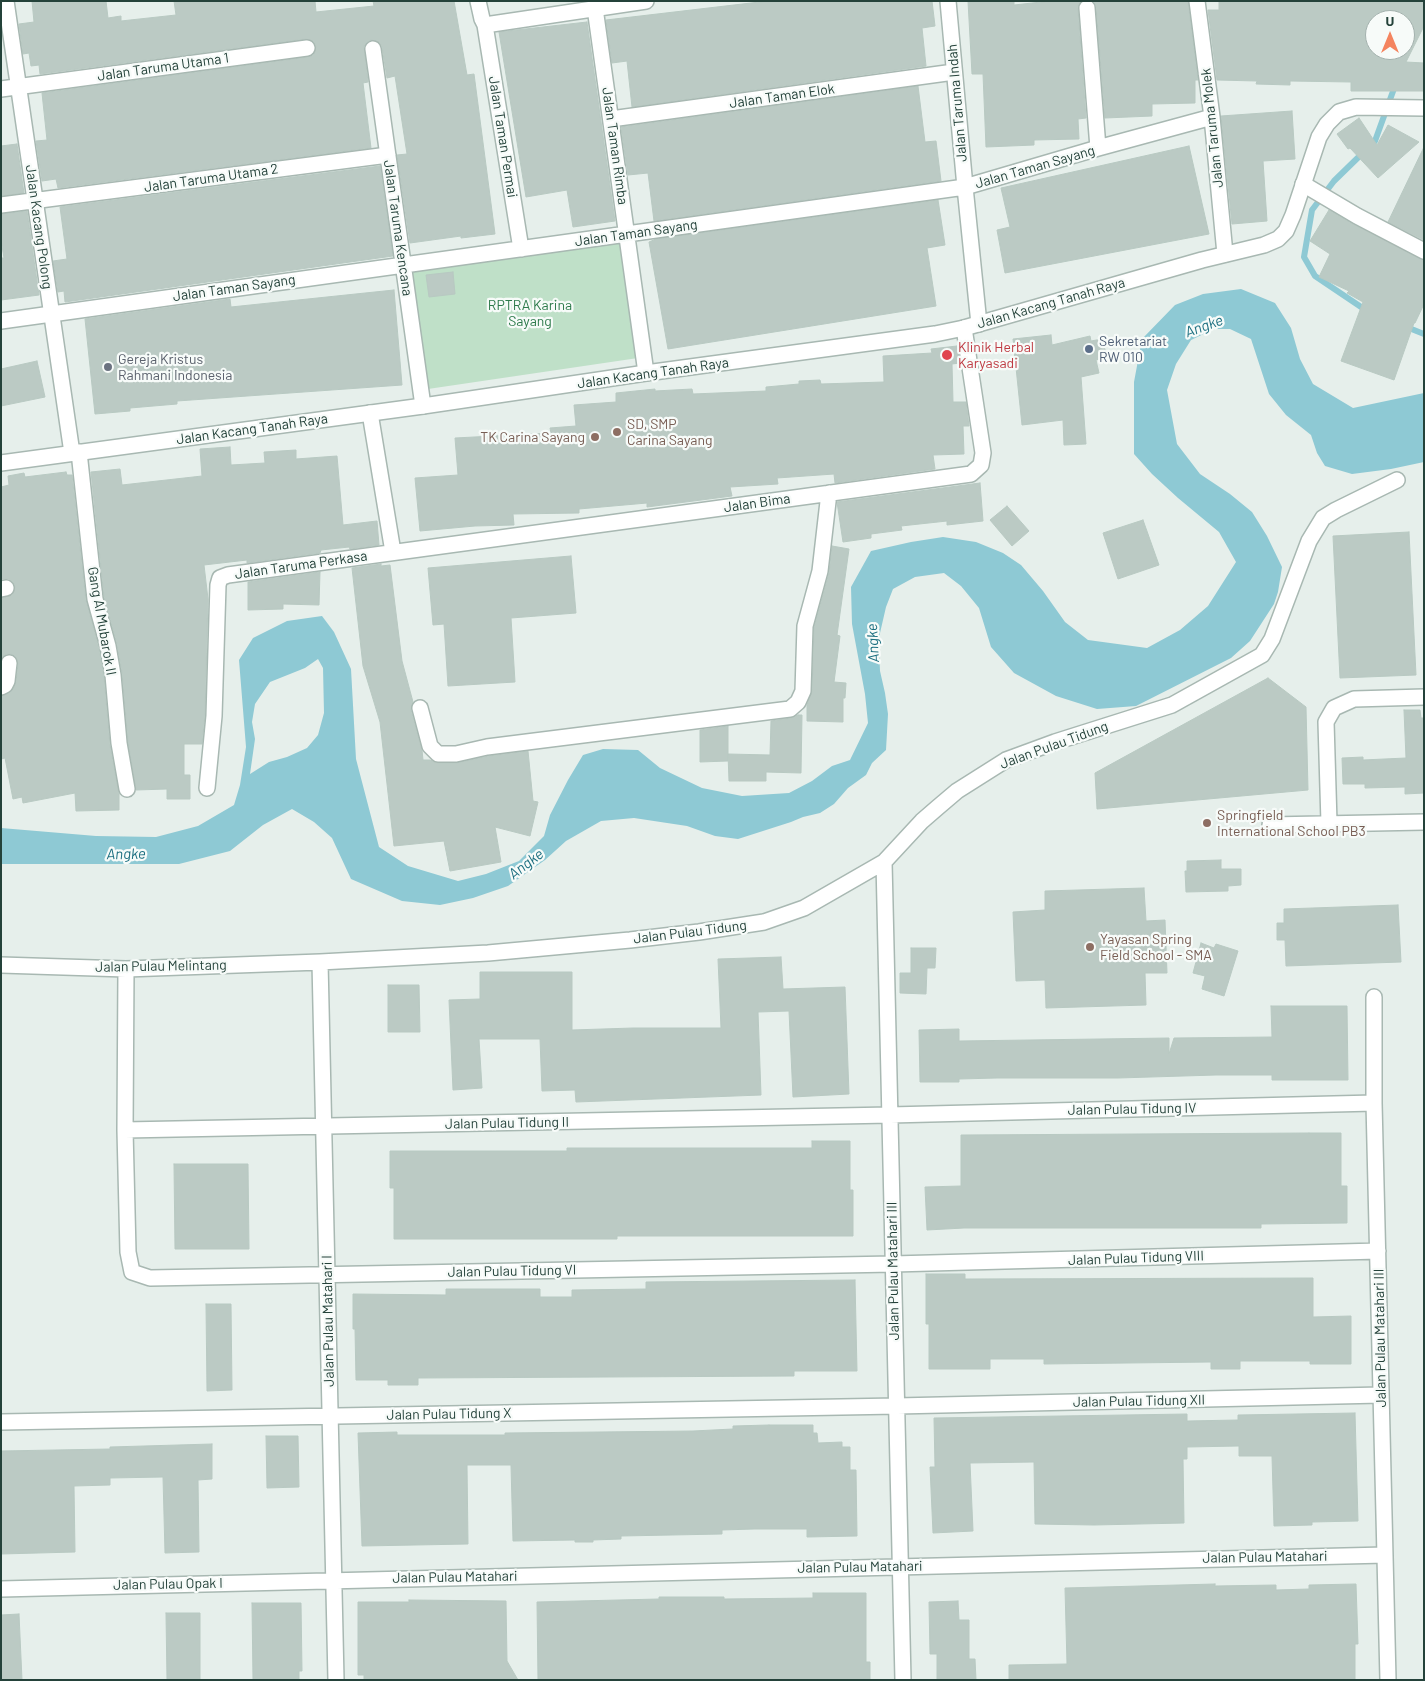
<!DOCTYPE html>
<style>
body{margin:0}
#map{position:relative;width:1425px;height:1681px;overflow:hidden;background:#e6efeb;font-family:Barlow,sans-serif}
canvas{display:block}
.frame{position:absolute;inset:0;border:2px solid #24423a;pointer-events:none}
.north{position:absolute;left:1365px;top:10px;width:50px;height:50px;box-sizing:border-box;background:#f7fbf9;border:1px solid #a3b1ad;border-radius:50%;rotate:0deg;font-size:14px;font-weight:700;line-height:20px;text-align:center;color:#24423a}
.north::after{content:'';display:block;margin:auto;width:18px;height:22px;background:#f4845f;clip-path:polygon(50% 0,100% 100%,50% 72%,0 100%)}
</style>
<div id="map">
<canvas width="1425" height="1681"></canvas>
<div class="frame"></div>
<div class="north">U</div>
</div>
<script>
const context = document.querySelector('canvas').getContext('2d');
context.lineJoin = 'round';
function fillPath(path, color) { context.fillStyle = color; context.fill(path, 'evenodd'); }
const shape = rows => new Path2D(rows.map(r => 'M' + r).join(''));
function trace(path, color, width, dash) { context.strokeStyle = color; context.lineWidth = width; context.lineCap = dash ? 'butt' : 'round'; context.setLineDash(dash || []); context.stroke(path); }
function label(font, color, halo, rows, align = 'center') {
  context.font = font + ' Barlow,sans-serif'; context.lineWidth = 4.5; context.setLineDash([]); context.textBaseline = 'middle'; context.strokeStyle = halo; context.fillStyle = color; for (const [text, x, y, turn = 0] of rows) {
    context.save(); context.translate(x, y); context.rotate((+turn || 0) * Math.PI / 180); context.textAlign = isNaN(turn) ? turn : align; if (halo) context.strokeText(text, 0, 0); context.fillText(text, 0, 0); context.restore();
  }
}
fillPath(shape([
 [620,239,638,358,428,389,411,270]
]), '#bfe0c8');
fillPath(shape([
 [1241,289,1275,303,1291,328,1300,359,1313,384,1353,408,1424,393,1424,462,1391,469,1352,474,1325,466,1317,453,1311,435,1286,415,1269,394,1251,339,1230,329,1214,329,1191,340,1176,364,1167,390,1177,444,1200,474,1230,494,1252,512,1267,536,1282,567,1278,592,1274,604,1250,641,1231,658,1136,706,1097,709,1056,696,1014,673,991,647,979,608,961,586,944,573,915,577,893,589,886,607,880,633,879,649,880,671,885,693,888,714,886,750,872,763,866,775,848,788,834,804,820,813,803,817,791,822,738,839,715,836,687,826,634,818,601,821,566,841,545,860,508,886,473,898,440,905,402,901,351,879,332,838,314,822,292,809,263,825,230,851,179,864,1,864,1,828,96,836,156,837,198,826,234,805,240,785,246,747,239,660,253,638,287,621,322,616,334,632,351,669,356,759,379,847,408,866,458,881,486,874,519,861,544,836,550,815,568,780,583,755,603,749,638,750,660,768,702,788,742,796,789,793,812,781,832,766,850,760,868,723,865,694,852,624,851,587,871,551,911,542,943,537,976,542,1003,553,1021,565,1043,591,1065,622,1088,640,1147,648,1180,630,1208,606,1236,562,1219,532,1178,498,1152,474,1134,454,1134,382,1142,339,1175,305,1203,294],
 [318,659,323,668,324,713,318,735,307,748,287,757,269,762,250,774,255,739,252,722,255,704,270,682,305,668]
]), '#8ec9d4');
trace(shape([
 [1367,311,1315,276,1304,257,1312,210,1334,181,1375,141,1396,83],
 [1404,326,1424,334]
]), '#8ec9d4', 6);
const building = shape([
 [32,1,106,1,108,18,121,16,121,21,176,15,174,1,315,1,316,12,374,6,373,1,454,1,467,75,474,74,495,234,461,238,461,236,410,243,397,155,407,154,395,76,387,78,382,47,380,43,372,40,368,41,364,46,368,82,363,83,371,148,58,188,56,179,42,181,36,141,47,140,42,93,308,57,313,55,316,47,314,42,306,39,40,74,39,65,31,66,29,53,23,54,19,24,34,22,32,1],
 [768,1,932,1,935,26,922,28,926,66,632,107,627,61,612,63,606,20,768,1],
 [968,1,1014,1,1014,5,1050,1,1081,1,1078,9,1086,118,1078,119,1079,139,1034,140,1034,145,986,147,983,74,972,74,968,1],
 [1093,1,1188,1,1198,80,1195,80,1195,103,1152,104,1152,116,1105,118,1096,7,1093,1],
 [1219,1,1424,1,1424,26,1406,62,1424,63,1424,91,1351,91,1351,82,1290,81,1290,85,1256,84,1257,81,1217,80,1208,10,1219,10,1219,1],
 [1375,20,1405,20,1405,50,1375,50,1375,20],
 [587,22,615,221,573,227,567,190,526,197,499,32,587,22],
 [918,86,925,142,936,141,941,181,654,221,648,173,628,175,621,127,918,86],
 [1292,111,1295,159,1263,161,1267,221,1232,224,1221,116,1292,111],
 [1359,118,1377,145,1388,125,1419,142,1378,178,1350,148,1348,149,1337,134,1359,118],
 [17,144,24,193,1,196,1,146,17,144],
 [1189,146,1209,234,1005,273,997,230,1010,227,1001,188,1189,146],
 [1424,147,1424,240,1388,222,1424,147],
 [380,166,393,256,65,302,64,291,58,292,53,261,67,259,60,207,380,166],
 [938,200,945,245,927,248,936,306,668,349,649,242,656,239,938,200],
 [1329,210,1353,224,1424,260,1424,304,1415,323,1414,323,1394,380,1341,361,1363,302,1347,293,1349,291,1319,277,1330,254,1310,241,1329,210],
 [27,211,39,295,1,300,1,258,4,258,1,240,1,214,27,211],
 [453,272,455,294,429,297,426,275,453,272],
 [394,290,402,385,177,401,177,404,130,408,130,411,95,414,85,319,230,299,231,307,394,290],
 [1051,335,1052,345,1090,336,1091,341,1102,339,1107,357,1096,360,1099,373,1081,377,1086,444,1064,445,1063,420,1022,425,1013,339,1051,335],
 [957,346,960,363,952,364,953,402,966,402,969,426,963,426,964,454,933,455,935,469,835,483,834,474,777,478,778,484,730,487,732,496,647,507,647,503,579,509,579,513,513,514,514,525,475,526,420,531,415,478,458,475,455,438,551,433,550,428,576,426,574,405,616,402,616,393,655,389,655,391,692,389,693,394,766,391,766,387,799,384,799,381,820,380,821,384,884,382,883,356,932,353,931,349,957,346],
 [37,361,45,397,1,406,1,369,37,361],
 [230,447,231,465,265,463,264,452,296,450,296,459,337,456,343,525,377,521,379,545,350,549,349,547,321,550,320,553,247,563,247,560,204,565,208,599,205,715,202,744,184,744,184,775,190,775,190,799,167,799,167,789,136,790,128,742,122,673,117,644,104,597,91,472,120,469,122,485,202,476,200,449,230,447],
 [66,472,67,475,72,475,86,600,99,648,104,676,110,745,119,794,119,810,76,811,75,793,23,803,22,797,13,799,5,758,1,759,1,696,9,693,13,689,16,682,18,664,17,659,11,654,6,654,1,658,1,598,12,595,15,587,13,582,9,579,1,579,1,487,9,485,8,476,24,473,25,477,66,472],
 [980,483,983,521,947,525,947,521,901,526,902,530,871,534,871,538,843,542,837,502,980,483],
 [1007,506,1029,531,1012,546,990,520,1007,506],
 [1143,520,1159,565,1118,579,1103,533,1143,520],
 [1409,532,1416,675,1340,678,1333,536,1409,532],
 [832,546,849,549,837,635,840,636,834,682,846,683,845,698,843,698,843,722,807,721,807,705,812,691,814,627,829,573,832,546],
 [571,556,576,613,511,618,515,682,448,686,444,624,433,625,428,568,571,556],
 [381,564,381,566,390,565,402,661,413,702,411,710,422,750,423,760,430,760,438,763,456,763,489,756,528,751,533,801,538,802,530,836,495,827,501,862,450,871,444,841,394,846,380,722,363,666,352,568,381,564],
 [320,572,319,605,283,604,283,609,248,610,248,582,320,572],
 [1268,678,1306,707,1308,790,1097,809,1095,773,1268,678],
 [1404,710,1420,710,1421,718,1424,718,1424,793,1405,794,1405,787,1365,788,1365,784,1343,784,1342,758,1363,757,1363,760,1406,758,1404,710],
 [798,715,802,715,801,773,766,772,766,781,729,781,728,754,770,755,771,721,791,718,798,715],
 [728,726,728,761,700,762,700,730,728,726],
 [1221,860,1221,869,1241,869,1241,885,1228,886,1228,891,1186,892,1185,871,1187,871,1187,861,1221,860],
 [1144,888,1146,921,1165,920,1167,973,1145,973,1146,1005,1046,1008,1045,980,1016,981,1013,912,1045,910,1045,891,1144,888],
 [1398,905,1401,962,1286,966,1285,940,1277,940,1277,923,1284,923,1284,909,1398,905],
 [1201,943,1214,948,1216,944,1238,951,1224,996,1202,989,1205,976,1193,973,1201,943],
 [911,948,936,948,935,968,927,968,926,994,900,993,900,973,911,973,911,948],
 [781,957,783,989,845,987,849,1094,793,1097,789,1011,758,1012,761,1095,576,1102,575,1090,542,1091,540,1039,479,1039,482,1088,453,1090,449,1000,480,999,480,972,572,972,572,1030,633,1028,721,1028,718,959,781,957],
 [388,985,419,985,420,1032,388,1032,388,985],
 [1271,1006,1347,1006,1348,1080,1272,1080,1272,1075,1216,1075,1118,1078,997,1078,959,1079,959,1082,920,1082,919,1030,959,1029,959,1041,1169,1038,1169,1054,1174,1038,1272,1037,1271,1006],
 [1309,1133,1341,1133,1341,1186,1347,1186,1347,1223,1261,1224,1261,1228,964,1228,927,1230,925,1187,961,1186,961,1135,1309,1133],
 [812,1141,850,1141,850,1190,853,1190,853,1236,617,1236,617,1239,394,1239,394,1188,390,1188,390,1151,567,1151,567,1148,812,1148,812,1141],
 [174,1164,248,1164,249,1249,175,1249,174,1164],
 [926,1274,965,1274,965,1279,1313,1278,1313,1317,1351,1316,1351,1364,1310,1364,1310,1361,1240,1361,1240,1369,1211,1369,1211,1362,1044,1364,1044,1359,990,1359,990,1369,929,1369,929,1324,926,1324,926,1274],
 [855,1280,857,1371,794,1371,794,1376,418,1378,418,1385,388,1385,388,1380,356,1380,355,1329,353,1329,353,1294,446,1295,446,1289,540,1289,540,1297,572,1297,572,1290,646,1289,646,1282,855,1280],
 [206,1304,231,1304,232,1390,207,1391,206,1304],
 [1355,1413,1358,1521,1312,1522,1312,1525,1274,1526,1272,1456,1239,1456,1239,1446,1187,1447,1187,1459,1183,1459,1184,1523,1094,1525,1035,1524,1034,1462,970,1463,973,1531,933,1533,930,1467,935,1467,934,1418,1187,1414,1187,1421,1238,1420,1238,1415,1355,1413],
 [769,1425,813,1425,813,1433,817,1433,818,1443,842,1442,842,1447,850,1447,850,1470,856,1470,857,1536,807,1537,807,1529,754,1529,722,1530,722,1534,621,1536,621,1539,593,1540,593,1542,575,1542,575,1540,513,1541,511,1465,467,1465,468,1544,362,1546,358,1433,397,1432,397,1435,505,1435,505,1433,693,1431,733,1429,733,1426,769,1425],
 [266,1436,298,1436,299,1487,267,1488,266,1436],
 [212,1444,212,1479,198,1480,199,1552,165,1553,163,1477,110,1478,110,1485,74,1486,75,1552,1,1554,1,1451,110,1449,110,1447,212,1444],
 [1215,1584,1215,1586,1276,1585,1276,1590,1309,1589,1309,1585,1356,1584,1358,1644,1355,1644,1355,1680,1009,1680,1009,1665,1067,1664,1065,1588,1215,1584],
 [813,1593,866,1593,866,1662,870,1662,870,1680,538,1680,537,1602,659,1599,659,1597,724,1597,724,1599,813,1598,813,1593],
 [409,1600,506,1601,507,1661,518,1680,364,1680,364,1675,358,1675,358,1602,409,1602,409,1600],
 [958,1601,959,1620,969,1620,969,1659,975,1659,976,1680,937,1680,937,1654,930,1654,929,1602,958,1601],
 [252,1603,301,1603,302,1671,299,1671,299,1680,253,1680,252,1603],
 [166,1613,200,1613,200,1680,167,1680,166,1613],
 [19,1614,22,1680,1,1680,1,1615,19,1614]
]);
fillPath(building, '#bbcac4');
trace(building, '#b8c9c2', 1);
const minor = shape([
 [6,1,72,453],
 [478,1,482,19,485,25,521,249],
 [948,1,965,187,979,324],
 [1197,1,1212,117,1225,254],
 [595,8,646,373],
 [1087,8,1098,148],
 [485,25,646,1],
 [373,49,423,406],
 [1,89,307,48],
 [611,119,954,72],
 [1303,184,1357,216,1424,251],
 [1,205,388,155],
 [1,321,965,187,1098,148,1212,117],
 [370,413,393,552],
 [79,452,95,599,108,646,113,675,119,743,127,789],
 [1,589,6,588],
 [1,687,5,685,7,681,9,663],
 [420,708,430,746,438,754,456,754,487,747,790,709,798,702,803,691,805,626,820,571,829,493],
 [207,788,214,716,218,585,220,578,228,575,971,474,981,465,983,453,964,328],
 [1329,823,1326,722,1334,708,1354,699,1424,697],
 [1270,825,1424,822],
 [884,862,903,1680],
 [320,962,336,1680],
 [1,965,126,969,320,962,488,953,630,940,699,932,764,922,804,908,884,862,922,821,937,808,957,791,1006,760,1055,742,1172,705,1262,655,1272,639,1309,541,1323,518,1336,510,1397,480],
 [126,969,125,1130,128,1252,132,1272,150,1278,893,1264,1378,1251],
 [1374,997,1374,1103,1388,1680],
 [125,1130,890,1115,1374,1103],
 [1,1422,897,1406,1381,1395],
 [1,1589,1385,1555]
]);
const tertiary = shape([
 [1,463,423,406,646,373,935,334,964,328,1202,260,1264,245,1278,239,1286,231,1293,215,1319,137,1327,124,1339,112,1356,107,1424,108]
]);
trace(minor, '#a8b8b2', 18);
trace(tertiary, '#a8b8b2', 18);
trace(minor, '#fff', 15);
trace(tertiary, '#fff', 15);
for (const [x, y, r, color] of [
 [1089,349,5,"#5c6f8a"],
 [947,355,6,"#e0444e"],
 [108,367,5,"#6b7280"],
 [617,432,5,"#8d6e63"],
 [595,437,5,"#8d6e63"],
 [1207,823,5,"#8d6e63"],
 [1090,947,5,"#8d6e63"]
]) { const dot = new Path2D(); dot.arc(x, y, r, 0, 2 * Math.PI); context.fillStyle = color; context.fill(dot); trace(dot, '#f7fbf9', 2); }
label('14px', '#24423a', '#f7fbf9', [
 ["Jalan Taruma Utama 1",163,67,-8],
 ["Jalan Taman Elok",782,96,-8],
 ["Jalan Taruma Indah",957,103,-95],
 ["Jalan Taruma Molek",1212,128,-96],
 ["Jalan Taman Permai",503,137,81],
 ["Jalan Taman Rimba",615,146,82],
 ["Jalan Taman Sayang",1035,167,-16],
 ["Jalan Taruma Utama 2",211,178,-8],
 ["Jalan Kacang Polong",39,227,82],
 ["Jalan Taruma Kencana",398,228,82],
 ["Jalan Taman Sayang",636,233,-8],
 ["Jalan Taman Sayang",234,288,-8],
 ["Jalan Kacang Tanah Raya",1051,303,-16],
 ["Jalan Kacang Tanah Raya",653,373,-8],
 ["Jalan Kacang Tanah Raya",252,429,-8],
 ["Jalan Bima",757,503,-8],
 ["Jalan Taruma Perkasa",301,565,-8],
 ["Gang Al Mubarok II",102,621,80],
 ["Jalan Pulau Tidung",1054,745,-20],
 ["Jalan Pulau Tidung",690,932,-7],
 ["Jalan Pulau Melintang",161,966,-1],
 ["Jalan Pulau Tidung IV",1132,1109,-1],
 ["Jalan Pulau Tidung II",507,1123,-1],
 ["Jalan Pulau Tidung VIII",1136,1258,-2],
 ["Jalan Pulau Tidung VI",512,1271,-1],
 ["Jalan Pulau Matahari III",893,1271,-91],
 ["Jalan Pulau Matahari I",328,1321,-91],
 ["Jalan Pulau Matahari III",1380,1338,-91],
 ["Jalan Pulau Tidung XII",1139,1401,-1],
 ["Jalan Pulau Tidung X",449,1414,-1],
 ["Jalan Pulau Matahari",1265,1557,-1],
 ["Jalan Pulau Matahari",860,1567,-1],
 ["Jalan Pulau Matahari",455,1577,-1],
 ["Jalan Pulau Opak I",168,1584,-1]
]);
label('14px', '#2d7a4b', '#f7fbf9', [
 ["RPTRA Karina",530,305],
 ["Sayang",530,321]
]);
label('14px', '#4e5e75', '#f7fbf9', [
 ["Sekretariat",1099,341],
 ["RW 010",1099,357]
], 'left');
label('14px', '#be3a42', '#f7fbf9', [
 ["Klinik Herbal",958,347],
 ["Karyasadi",958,363]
], 'left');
label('14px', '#5b616d', '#f7fbf9', [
 ["Gereja Kristus",118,359],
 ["Rahmani Indonesia",118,375]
], 'left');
label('14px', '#785e54', '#f7fbf9', [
 ["SD, SMP",627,424],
 ["Carina Sayang",627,440],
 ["TK Carina Sayang",585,437,"right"],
 ["Springfield",1217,815],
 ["International School PB3",1217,831],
 ["Yayasan Spring",1100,939],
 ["Field School - SMA",1100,955]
], 'left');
label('italic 15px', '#1c6f80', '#f7fbf9', [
 ["Angke",1204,326,-20],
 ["Angke",873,643,-93],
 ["Angke",126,854,-1],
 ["Angke",526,864,-38]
]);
</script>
